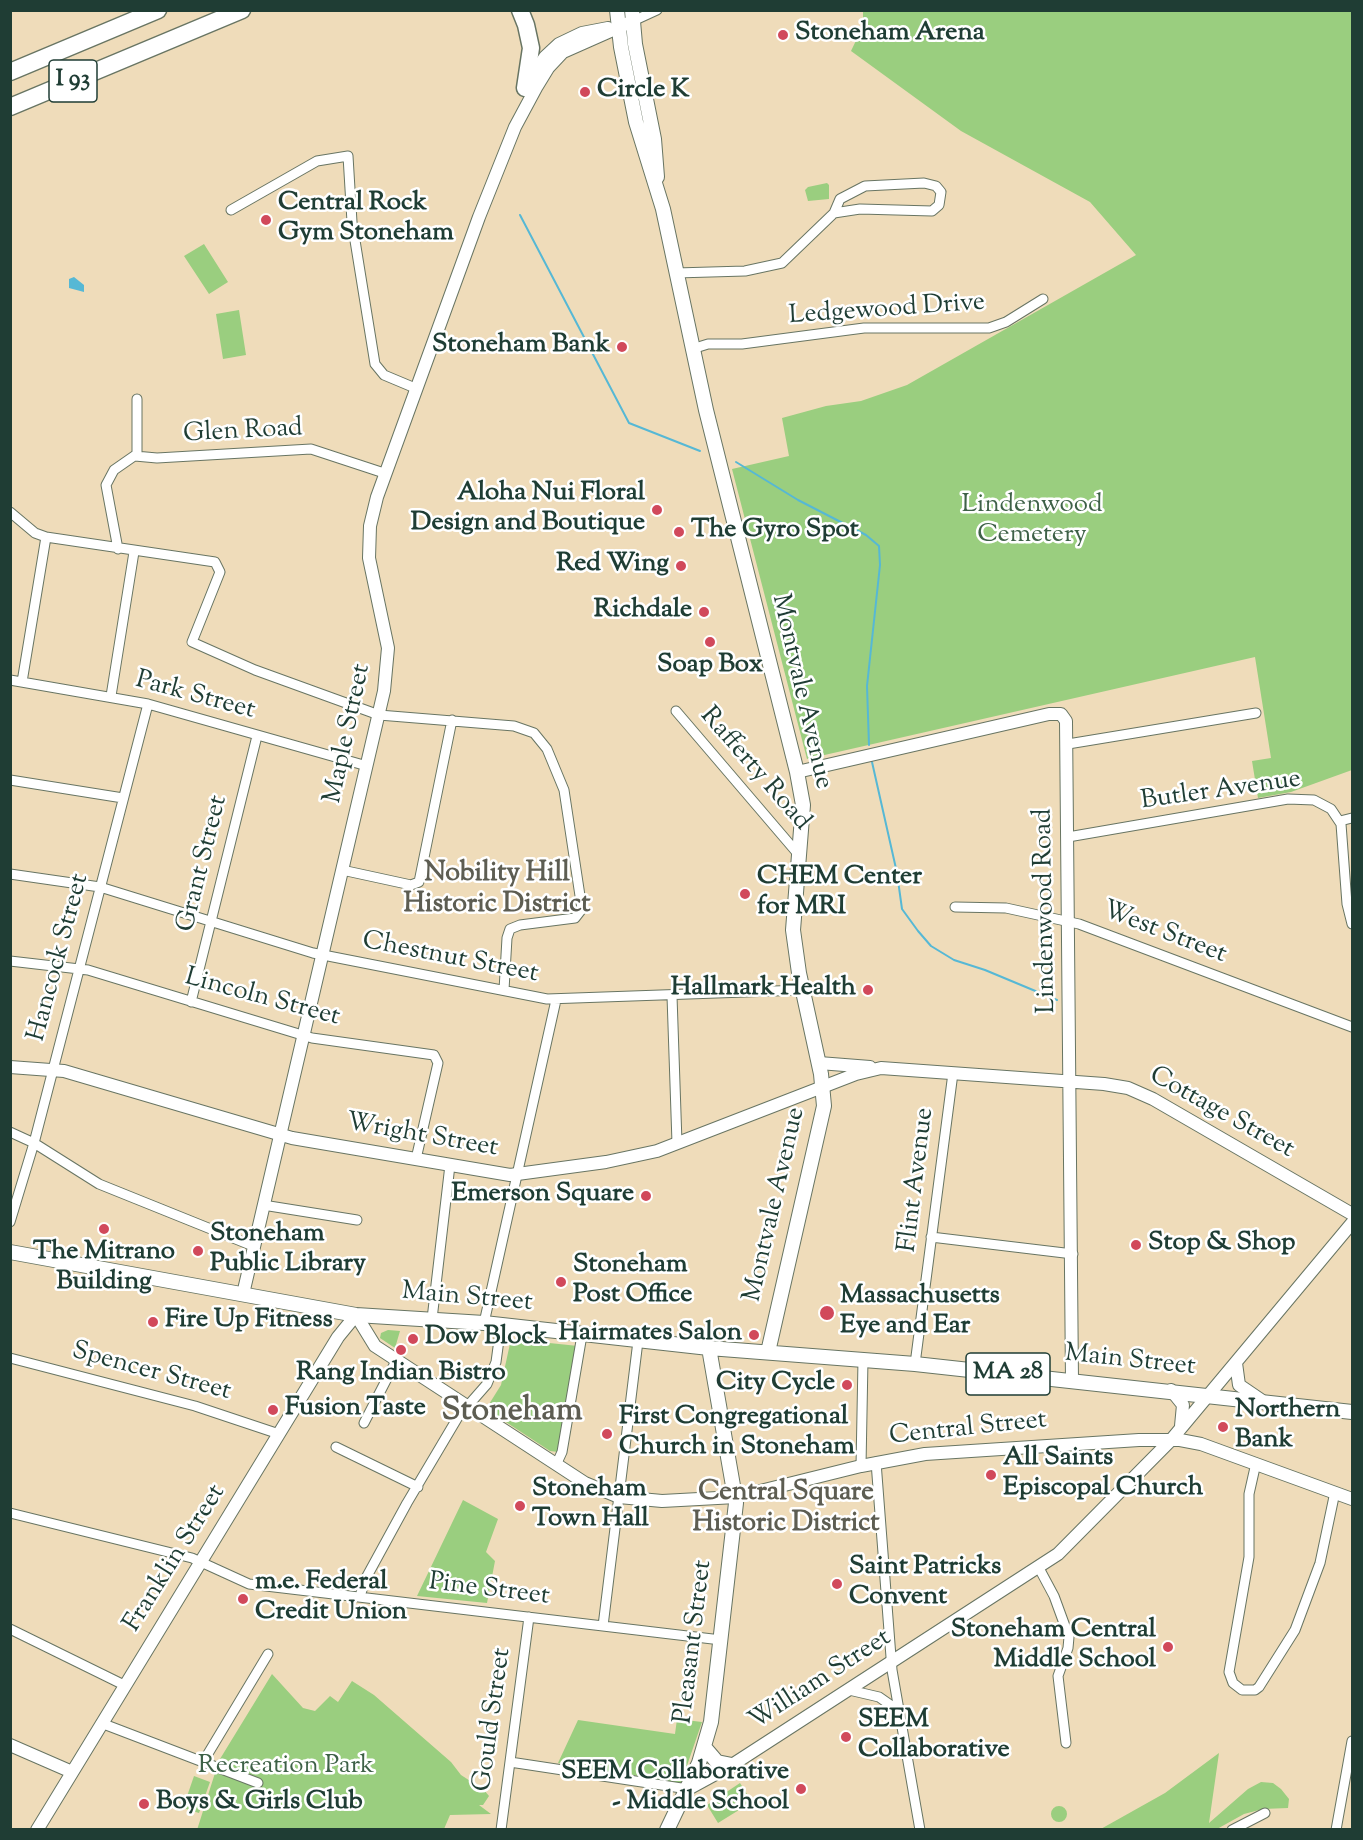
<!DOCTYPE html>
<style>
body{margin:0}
#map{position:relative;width:1363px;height:1840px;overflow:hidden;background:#efdcba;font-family:"Sorts Mill Goudy",serif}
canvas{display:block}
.frame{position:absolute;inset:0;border:12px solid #1f3d34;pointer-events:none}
</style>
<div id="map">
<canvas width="1363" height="1840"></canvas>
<div class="frame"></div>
</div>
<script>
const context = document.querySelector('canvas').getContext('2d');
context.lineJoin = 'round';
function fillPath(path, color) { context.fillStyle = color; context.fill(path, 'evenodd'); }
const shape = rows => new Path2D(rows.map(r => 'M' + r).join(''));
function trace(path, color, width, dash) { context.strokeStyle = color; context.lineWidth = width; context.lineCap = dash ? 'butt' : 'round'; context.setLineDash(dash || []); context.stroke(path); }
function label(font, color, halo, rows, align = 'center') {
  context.font = font + ' "Sorts Mill Goudy",serif'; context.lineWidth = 5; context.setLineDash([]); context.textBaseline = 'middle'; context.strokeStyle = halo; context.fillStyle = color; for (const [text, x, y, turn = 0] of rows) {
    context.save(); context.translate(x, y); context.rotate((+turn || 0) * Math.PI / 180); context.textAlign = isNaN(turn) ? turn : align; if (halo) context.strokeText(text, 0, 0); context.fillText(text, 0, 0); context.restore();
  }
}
fillPath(shape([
 [863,11,1352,11,1352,770,1291,792,1258,798,1252,761,1271,758,1255,657,807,759,732,469,789,456,782,418,826,406,861,401,907,385,1136,255,1090,202,961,131,851,51,863,26],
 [827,183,829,185,829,199,808,201,805,190,808,187],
 [204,244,228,282,209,294,184,256],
 [239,310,246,355,223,359,216,314],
 [388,1330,400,1331,395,1348,380,1338,381,1333],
 [511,1339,578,1346,558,1452,550,1451,486,1409,501,1385],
 [463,1500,498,1519,486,1552,495,1561,487,1603,417,1596],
 [272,1674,303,1708,315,1711,330,1696,338,1702,352,1681,374,1695,451,1762,461,1775,484,1790,489,1796,483,1805,479,1805,491,1814,450,1815,444,1829,197,1830,215,1773,212,1772],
 [677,1719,702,1722,681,1783,558,1763,578,1720,675,1734],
 [1219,1753,1209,1823,1248,1789,1261,1782,1273,1783,1281,1789,1289,1799,1288,1808,1263,1809,1244,1814,1217,1829,1099,1830,1165,1793],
 [194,1776,210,1782,199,1813,183,1808],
 [740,1783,752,1802,718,1823,707,1805],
 '1051 1814a8 8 0 1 1 16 0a8 8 0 1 1-16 0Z'
]), '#9ace7f');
fillPath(shape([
 [74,277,84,285,84,292,69,288,69,279]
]), '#56b8d5');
trace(shape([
 [520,215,629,423,700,451],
 [736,462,798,500,866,535,879,546,880,565,867,686,869,745],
 [872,762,897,873,902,909,918,931,931,946,954,960,985,970,1057,1000]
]), '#56b8d5', 2);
const street = shape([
 [633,21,657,10],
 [231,210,317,161,348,156,352,222,375,364,384,375,415,388],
 [676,273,745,271,782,263,834,213,860,209,932,211,939,205,941,192,936,186,924,183,865,186,840,199,834,213],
 [692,349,708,344,742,344,864,328,989,328,1006,322,1043,299],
 [135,456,157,458,311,449,384,473],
 [10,512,35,533,46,537],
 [118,549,106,485,114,470,137,454,137,399],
 [10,680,148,704,367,766],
 [22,682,46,537,215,562,220,572,192,642,255,670,379,715,514,726,534,733,547,749,564,790,582,909,575,918,520,925,510,929,507,938,504,990],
 [111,696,134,552],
 [676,711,799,855],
 [1068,744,1256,713],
 [10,780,123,798],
 [1340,821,1352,818],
 [1068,837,1288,799,1314,800,1331,809,1341,824,1347,904,1352,924],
 [342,870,411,885,419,882,452,720],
 [10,874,100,887,313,953,547,999,802,990],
 [955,907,1006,908,1079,924,1352,1027],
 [10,961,88,970,312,1038,434,1055,438,1063,416,1159],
 [672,996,677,1143],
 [191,1002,257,736],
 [10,1132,34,1143,99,1184,253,1246],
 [263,1205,357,1220],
 [10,1222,34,1143,148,704],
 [931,1237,1073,1254],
 [432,1319,450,1165],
 [484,1323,556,1000],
 [10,1358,195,1406,279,1434],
 [915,1364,953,1073],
 [364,1423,396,1361],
 [336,1447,418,1487],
 [876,1462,892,1670,920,1830],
 [1256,1463,1249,1494,1249,1557,1229,1672,1233,1683,1242,1690,1255,1690,1259,1687,1295,1630,1320,1563,1335,1492],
 [556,1465,562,1452,582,1335],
 [861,1466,863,1360],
 [10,1513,192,1558,249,1584,721,1640],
 [1039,1568,1054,1596,1069,1637,1068,1648,1058,1676,1066,1743],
 [360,1596,366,1578,407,1503,458,1417,487,1384,496,1362,501,1325],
 [603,1626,638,1341],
 [10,1629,124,1685],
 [849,1690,879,1697,899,1711],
 [101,1723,258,1783],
 [203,1762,268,1654],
 [510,1762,688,1789],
 [501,1830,529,1617],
 [1232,1830,1265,1813],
 [1336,1830,1352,1741]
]);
const secondary = shape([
 [529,80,545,57,559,44,582,33,608,28],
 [797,772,1049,714,1061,714,1066,721,1072,1380],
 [819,1063,870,1067],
 [10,1067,64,1071,292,1138,510,1175,606,1162,657,1151,856,1074,881,1068,1104,1084,1128,1088,1153,1099,1352,1214],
 [243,1294,384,691,388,648,369,558,370,526,377,497,479,217,515,127,537,86,548,68,563,52,633,21],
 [1236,1363,1239,1385,1261,1400],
 [1171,1390,1183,1405,1181,1426],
 [10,1745,72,1772],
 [688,1789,732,1765,1058,1554,1171,1440,1352,1223],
 [37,1830,338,1337,356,1315,375,1346,585,1483,619,1497,662,1501,736,1497,861,1466,925,1454,1139,1440,1180,1440,1201,1444,1352,1499]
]);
const primary = shape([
 [617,10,621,47,636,122,663,209,706,410,797,772,803,805,793,930,799,973,821,1074,824,1106,768,1352],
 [632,10,635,44,654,139,657,177],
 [10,1252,356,1315,484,1323,709,1348,915,1364,1352,1412],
 [705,1748,717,1762,732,1765],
 [667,1830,699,1763,711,1722,736,1503,709,1348]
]);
const highway = shape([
 [520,10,526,25,531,48,525,88],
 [10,72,158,10],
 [10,107,242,10]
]);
trace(street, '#687563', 11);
trace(secondary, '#687563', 14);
trace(primary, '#687563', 16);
trace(highway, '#687563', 19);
trace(street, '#fff', 9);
trace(secondary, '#fff', 12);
trace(primary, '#fff', 14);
trace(highway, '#fff', 16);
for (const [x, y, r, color] of [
 [783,35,6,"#d1495b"],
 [585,92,6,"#d1495b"],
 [266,220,6,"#d1495b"],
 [622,347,6,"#d1495b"],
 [657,510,6,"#d1495b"],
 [679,532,6,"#d1495b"],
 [681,566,6,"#d1495b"],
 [704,612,6,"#d1495b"],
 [710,642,6,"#d1495b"],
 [745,894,6,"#d1495b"],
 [868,990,6,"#d1495b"],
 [646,1196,6,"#d1495b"],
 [104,1229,6,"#d1495b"],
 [1136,1245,6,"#d1495b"],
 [198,1251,6,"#d1495b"],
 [561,1282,6,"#d1495b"],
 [827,1313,8,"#d1495b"],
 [153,1322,6,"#d1495b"],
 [754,1335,6,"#d1495b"],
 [413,1339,6,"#d1495b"],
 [401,1350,6,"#d1495b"],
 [847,1385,6,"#d1495b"],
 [273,1410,6,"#d1495b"],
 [1223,1427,6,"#d1495b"],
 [607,1434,6,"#d1495b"],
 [991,1475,6,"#d1495b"],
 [520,1506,6,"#d1495b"],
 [837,1584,6,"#d1495b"],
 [243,1599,6,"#d1495b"],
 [1168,1647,6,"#d1495b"],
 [846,1737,6,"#d1495b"],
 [801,1789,6,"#d1495b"],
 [144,1804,6,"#d1495b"]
]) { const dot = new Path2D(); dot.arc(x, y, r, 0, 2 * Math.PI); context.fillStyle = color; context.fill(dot); trace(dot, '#fff', 2); }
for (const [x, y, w] of [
 [73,81,48],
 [1008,1374,84]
]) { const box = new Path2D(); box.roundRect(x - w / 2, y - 21, w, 42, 4.5); context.fillStyle = '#fff'; context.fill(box); trace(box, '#1f3d34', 1.5); }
label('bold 24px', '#1f3d34', null, [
 ["I 93",73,81],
 ["MA 28",1008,1374]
]);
label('bold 26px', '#1f3d34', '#fff', [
 ["Stoneham Arena",795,35],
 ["Circle K",597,92],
 ["Central Rock",278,205],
 ["Gym Stoneham",278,235],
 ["Stoneham Bank",610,347,"right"],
 ["Aloha Nui Floral",645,495,"right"],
 ["Design and Boutique",645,525,"right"],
 ["The Gyro Spot",691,532],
 ["Red Wing",669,566,"right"],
 ["Richdale",692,612,"right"],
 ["Soap Box",710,667,"center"],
 ["CHEM Center",757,879],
 ["for MRI",757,909],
 ["Hallmark Health",856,990,"right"],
 ["Emerson Square",634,1196,"right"],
 ["Stoneham",210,1236],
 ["Public Library",210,1266],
 ["Stop & Shop",1148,1245],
 ["The Mitrano",104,1254,"center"],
 ["Building",104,1284,"center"],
 ["Stoneham",573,1267],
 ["Post Office",573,1297],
 ["Massachusetts",840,1298],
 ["Eye and Ear",840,1328],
 ["Fire Up Fitness",165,1322],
 ["Hairmates Salon",742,1335,"right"],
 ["Dow Block",425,1339],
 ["Rang Indian Bistro",401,1375,"center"],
 ["City Cycle",835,1385,"right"],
 ["Fusion Taste",285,1410],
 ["Northern",1235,1412],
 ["Bank",1235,1442],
 ["First Congregational",619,1419],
 ["Church in Stoneham",619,1449],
 ["All Saints",1003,1460],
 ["Episcopal Church",1003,1490],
 ["Stoneham",532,1491],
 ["Town Hall",532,1521],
 ["Saint Patricks",849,1569],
 ["Convent",849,1599],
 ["m.e. Federal",255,1584],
 ["Credit Union",255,1614],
 ["Stoneham Central",1156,1632,"right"],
 ["Middle School",1156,1662,"right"],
 ["SEEM",858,1722],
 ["Collaborative",858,1752],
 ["SEEM Collaborative",789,1774,"right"],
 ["- Middle School",789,1804,"right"],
 ["Boys & Girls Club",156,1804]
], 'left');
label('26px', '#1f3d34', '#fff', [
 ["Ledgewood Drive",887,311,-4],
 ["Glen Road",243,433,-3],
 ["Montvale Avenue",800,692,77],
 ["Park Street",195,697,15],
 ["Maple Street",349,734,-78],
 ["Rafferty Road",754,770,49],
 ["Butler Avenue",1221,792,-8],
 ["Grant Street",204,864,-76],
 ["Lindenwood Road",1047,911,-91],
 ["West Street",1164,934,21],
 ["Hancock Street",60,958,-75],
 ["Chestnut Street",450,959,11],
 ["Lincoln Street",262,999,15],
 ["Cottage Street",1221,1114,29],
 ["Wright Street",422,1137,10],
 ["Flint Avenue",918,1180,-83],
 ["Montvale Avenue",776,1205,-77],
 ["Main Street",467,1299,5],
 ["Main Street",1130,1362,6],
 ["Spencer Street",151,1373,15],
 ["Central Street",968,1430,-6],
 ["Franklin Street",176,1559,-58],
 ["Pine Street",489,1591,7],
 ["Pleasant Street",695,1642,-83],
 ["William Street",821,1681,-33],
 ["Gould Street",494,1720,-82]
]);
label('26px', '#3e6147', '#fff', [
 ["Lindenwood",1032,507],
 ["Cemetery",1032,537],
 ["Recreation Park",286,1768]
]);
label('bold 27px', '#5d5d52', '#fff', [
 ["Nobility Hill",497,875],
 ["Historic District",497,906],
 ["Central Square",786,1494],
 ["Historic District",786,1525]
]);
label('bold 32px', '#5d5d52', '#fff', [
 ["Stoneham",512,1414]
]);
</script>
